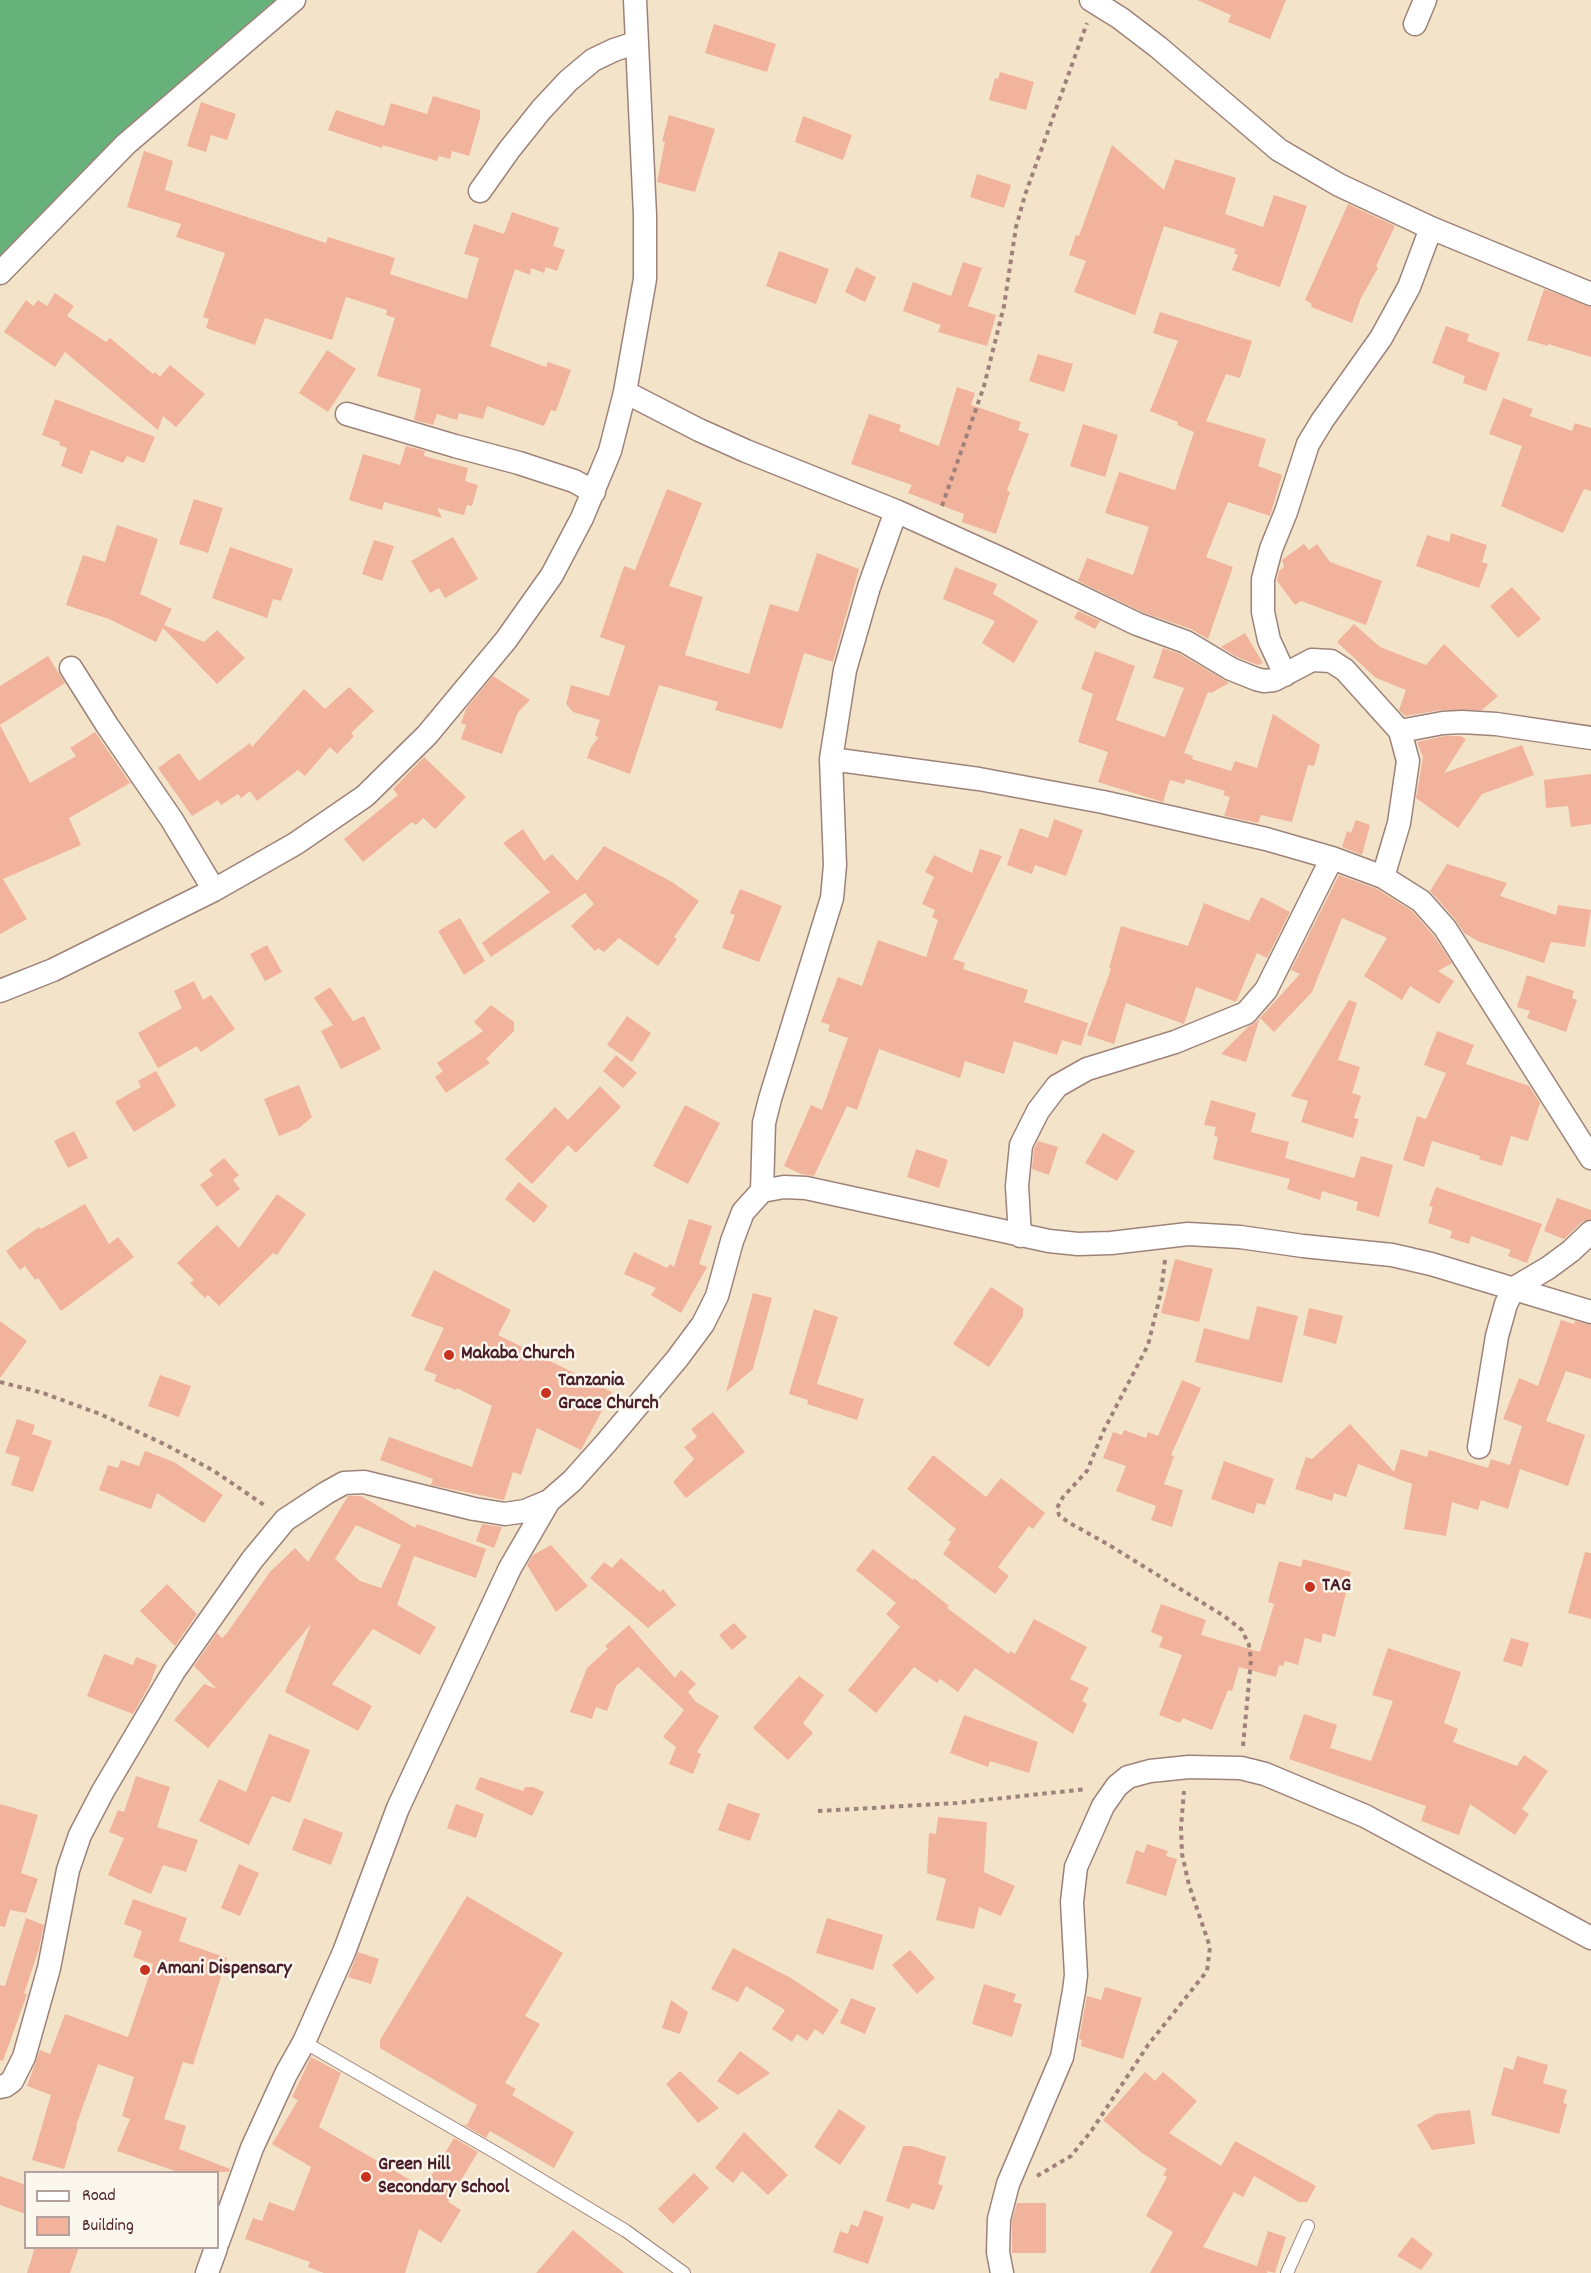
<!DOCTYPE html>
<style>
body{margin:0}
#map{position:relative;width:1591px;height:2273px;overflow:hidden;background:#f3e4c9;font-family:Dekko,sans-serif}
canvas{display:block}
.legend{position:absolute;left:24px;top:2171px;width:195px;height:78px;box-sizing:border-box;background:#fbf7ec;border:2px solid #b4a19f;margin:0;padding:8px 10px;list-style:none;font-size:18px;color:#4a1f2b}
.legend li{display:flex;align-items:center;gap:12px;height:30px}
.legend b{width:30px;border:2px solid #b4a19f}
</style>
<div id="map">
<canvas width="1591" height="2273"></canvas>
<ul class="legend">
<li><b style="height:8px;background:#fff"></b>Road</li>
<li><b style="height:16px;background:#f1b39b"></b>Building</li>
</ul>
</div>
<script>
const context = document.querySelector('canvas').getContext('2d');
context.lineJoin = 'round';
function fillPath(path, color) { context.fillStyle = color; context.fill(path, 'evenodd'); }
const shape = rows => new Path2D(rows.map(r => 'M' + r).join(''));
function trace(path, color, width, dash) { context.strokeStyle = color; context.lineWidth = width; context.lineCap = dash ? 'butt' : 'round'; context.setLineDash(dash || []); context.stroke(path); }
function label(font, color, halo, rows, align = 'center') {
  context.font = font + ' Dekko,sans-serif'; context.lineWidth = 5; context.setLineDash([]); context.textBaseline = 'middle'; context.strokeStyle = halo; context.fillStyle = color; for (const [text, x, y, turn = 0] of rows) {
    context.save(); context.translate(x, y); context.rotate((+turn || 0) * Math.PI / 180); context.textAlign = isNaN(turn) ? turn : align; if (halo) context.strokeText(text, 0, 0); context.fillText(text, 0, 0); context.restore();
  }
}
fillPath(shape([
 [0,0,276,0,119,135,0,257]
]), '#67b27a');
fillPath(shape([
 [1197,0,1286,0,1270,39,1228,22,1231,15],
 [714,24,776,44,767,72,705,53],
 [1000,72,1034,82,1026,110,989,100,995,78,998,79],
 [433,96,480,110,480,118,469,156,452,151,450,159,439,156,437,161,383,145,382,148,328,130,336,110,384,126,391,103,427,114],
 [201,102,236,114,227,140,211,135,206,152,187,146],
 [669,115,715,129,695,192,657,182,665,142,662,141],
 [803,116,852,135,843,160,795,142],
 [1112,145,1164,190,1175,159,1236,178,1225,214,1263,227,1274,195,1307,206,1280,287,1232,270,1238,255,1234,253,1236,249,1164,226,1135,315,1074,292,1086,261,1069,255,1076,235,1079,236],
 [144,151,173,161,165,190,326,243,328,237,395,258,390,274,467,299,479,258,464,254,474,224,504,234,512,212,559,228,553,246,565,250,557,271,546,267,544,273,531,268,530,275,515,269,490,346,546,367,548,362,571,370,556,411,551,410,544,426,487,406,483,419,459,413,457,420,437,414,433,425,414,420,421,389,377,376,395,318,386,315,387,310,346,297,332,340,265,318,255,345,206,328,209,319,203,317,225,253,176,237,181,224,127,207],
 [977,174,1011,185,1004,208,970,197],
 [1348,204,1395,226,1376,266,1378,268,1361,298,1352,323,1311,307,1312,304,1305,300],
 [779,251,829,269,816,304,766,286],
 [963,262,982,268,968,306,996,315,987,346,938,332,941,325,903,311,913,282,951,296],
 [856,267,876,277,865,302,845,292],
 [1544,289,1591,307,1591,357,1548,344,1548,346,1527,340],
 [55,293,74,306,67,316,106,342,110,338,153,374,155,372,160,377,170,365,205,394,176,427,163,416,158,430,65,352,55,367,4,332,26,300,33,306,38,300,47,306],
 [1160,312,1252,341,1240,378,1226,374,1206,421,1266,439,1258,466,1282,475,1270,516,1228,502,1206,557,1233,567,1208,639,1191,629,1142,612,1078,581,1087,558,1133,575,1149,527,1105,513,1119,472,1175,490,1194,432,1177,425,1178,422,1150,411,1178,341,1153,333],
 [1446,326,1469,334,1467,341,1500,353,1486,391,1463,383,1465,376,1432,363],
 [327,350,356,369,328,412,299,393],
 [1038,354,1073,364,1064,392,1029,381],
 [957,387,975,393,971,405,1021,422,1018,430,1029,434,1007,490,1010,492,996,534,962,522,964,514,908,493,912,485,851,464,869,414,901,425,899,431,939,446],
 [1503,398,1533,409,1530,416,1572,431,1575,423,1591,428,1591,491,1584,489,1563,533,1501,506,1522,446,1489,434],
 [55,399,155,437,144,463,127,456,123,463,91,450,82,474,61,466,67,448,59,445,60,442,42,435],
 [1083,424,1118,435,1105,477,1070,466],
 [406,446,425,451,424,456,468,468,465,481,478,485,472,506,467,505,464,515,437,508,442,518,384,502,382,510,349,500,363,454,400,465],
 [667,489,702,503,669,586,703,597,685,655,749,674,770,604,798,612,817,553,859,569,833,662,804,653,782,729,715,710,718,702,659,685,630,774,587,758,591,747,598,738,595,735,600,720,573,712,566,704,571,685,609,696,625,646,600,637,624,566,635,570],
 [194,499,223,508,208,553,179,544],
 [117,525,158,539,140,594,172,609,164,625,204,642,217,630,245,658,217,684,163,628,156,642,109,619,66,605,83,555,105,562],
 [1451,533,1487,545,1482,562,1488,564,1479,588,1416,566,1427,535,1449,542],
 [453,537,478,579,445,598,439,588,430,593,411,561],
 [374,540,394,546,382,581,362,574],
 [1304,544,1309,550,1317,544,1330,562,1382,581,1366,625,1301,601,1295,605,1277,581,1279,571,1284,567,1282,560],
 [230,547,293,569,281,601,273,599,267,618,212,598],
 [955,567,997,584,993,594,1038,621,1014,663,982,643,995,621,943,599],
 [1512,587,1541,619,1518,638,1490,606],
 [1078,611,1100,621,1095,629,1074,618],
 [1354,624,1380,647,1426,665,1444,644,1498,696,1482,710,1442,710,1405,716,1399,710,1406,690,1376,678,1337,642],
 [1245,633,1263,663,1258,665,1237,657,1221,647],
 [1163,648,1180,654,1229,683,1211,693,1208,692,1184,753,1193,756,1192,759,1231,771,1235,761,1257,768,1273,714,1320,745,1314,766,1308,765,1292,822,1261,815,1258,823,1224,816,1230,797,1223,795,1225,791,1186,779,1184,784,1170,780,1163,802,1098,782,1108,752,1078,742,1093,694,1081,689,1095,651,1135,666,1116,720,1165,737,1184,688,1153,678],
 [48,656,65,683,0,725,30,783,76,756,70,748,95,732,130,783,69,818,81,845,3,879,27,919,0,934,0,686],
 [493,676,530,700,518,712,502,754,461,739,466,725,461,723,466,709],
 [349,687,374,711,351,733,354,736,337,754,330,747,305,776,298,770,257,801,250,791,241,798,238,794,221,805,218,800,192,816,158,768,179,753,199,781,250,743,252,747,304,689,325,709],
 [1445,736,1460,736,1466,739,1444,773,1522,745,1534,775,1482,794,1458,828,1416,798,1423,757,1417,742],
 [424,757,466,797,435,829,423,818,416,825,412,822,363,862,344,839,398,795,393,789],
 [1591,774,1591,824,1571,827,1568,806,1546,808,1544,780],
 [1054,819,1083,830,1066,876,1035,865,1032,874,1007,865,1020,828,1048,838],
 [1356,820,1370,825,1362,855,1342,847,1347,831,1351,833],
 [523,829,544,861,552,854,577,881,604,846,672,882,699,901,674,937,677,939,658,966,619,938,604,952,598,948,595,951,571,926,594,904,585,893,491,957,482,943,550,892,503,843],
 [980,849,1002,856,953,959,965,963,963,969,1028,990,1024,1002,1088,1023,1081,1046,1062,1040,1057,1055,1014,1041,1004,1074,965,1061,960,1078,879,1049,857,1110,847,1106,814,1176,801,1174,784,1166,811,1105,822,1110,848,1038,828,1031,830,1025,821,1022,838,977,862,986,878,940,926,957,938,920,932,917,935,910,922,904,934,877,925,872,934,855,972,873],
 [1447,864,1507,883,1500,896,1556,915,1558,905,1591,910,1585,947,1551,942,1544,963,1480,942,1464,933,1455,919,1430,891],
 [1339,875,1377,889,1412,911,1434,936,1452,963,1438,971,1454,981,1439,1004,1410,986,1402,1000,1364,976,1387,938,1342,918,1312,992,1274,1032,1260,1018,1246,1062,1221,1054,1249,1026,1256,1022,1300,974,1291,970],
 [740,889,782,906,759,962,722,948,735,915,730,913],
 [1261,897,1290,912,1267,958,1257,953,1236,1002,1196,987,1184,1024,1126,1003,1114,1044,1087,1035,1111,969,1109,968,1121,926,1188,946,1204,903,1249,921],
 [460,918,485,961,464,975,438,931],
 [267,945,282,972,265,981,250,954],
 [1527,975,1574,991,1572,998,1577,1000,1566,1032,1527,1018,1530,1011,1517,1007],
 [194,981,203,1000,211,995,235,1029,201,1052,197,1046,158,1068,138,1033,182,1008,174,991],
 [330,987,353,1021,364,1016,381,1049,341,1069,321,1031,333,1025,314,998],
 [1349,1000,1357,1003,1338,1060,1360,1067,1352,1093,1361,1096,1354,1118,1359,1119,1353,1138,1301,1122,1308,1101,1291,1096],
 [491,1005,514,1022,514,1031,486,1059,490,1063,446,1093,435,1077,443,1071,437,1063,483,1031,474,1022],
 [627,1016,651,1033,632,1062,607,1045],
 [1437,1031,1474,1045,1466,1064,1529,1086,1540,1103,1528,1141,1511,1136,1502,1166,1479,1159,1480,1156,1432,1141,1424,1167,1403,1160,1417,1116,1426,1119,1446,1073,1424,1065],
 [616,1055,637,1073,623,1088,603,1071],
 [156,1071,176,1106,134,1132,115,1102,141,1087,138,1081],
 [299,1085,312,1117,299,1128,279,1136,264,1099],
 [600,1086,621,1107,576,1153,568,1145,532,1184,505,1159,555,1107,568,1120],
 [1211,1100,1256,1113,1251,1132,1289,1142,1285,1158,1354,1178,1361,1156,1393,1165,1379,1217,1356,1210,1358,1202,1322,1191,1320,1200,1287,1189,1290,1179,1213,1159,1218,1137,1214,1136,1216,1127,1204,1125],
 [685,1105,720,1123,688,1184,653,1166],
 [74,1131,88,1158,68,1168,54,1141],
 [1103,1133,1135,1151,1117,1181,1085,1163],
 [1038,1141,1058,1147,1049,1175,1032,1169,1034,1149],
 [916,1149,948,1160,939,1188,907,1177],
 [224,1158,239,1175,233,1180,240,1189,217,1207,200,1185,213,1175,209,1170],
 [519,1182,548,1206,534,1223,505,1199],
 [1436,1187,1542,1224,1527,1263,1508,1256,1511,1250,1471,1236,1469,1244,1450,1238,1452,1231,1428,1223,1433,1207,1429,1206],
 [277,1194,306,1214,277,1255,273,1253,219,1306,208,1295,205,1298,190,1283,194,1280,177,1263,217,1225,239,1248],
 [1557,1198,1591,1210,1591,1219,1582,1222,1564,1239,1544,1231],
 [85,1204,109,1244,118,1237,134,1257,61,1311,38,1278,35,1280,25,1266,20,1270,6,1251,39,1227,41,1229],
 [689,1219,712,1226,699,1264,707,1267,681,1313,651,1295,656,1288,624,1274,634,1252,667,1268,670,1264,674,1267],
 [1175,1259,1213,1269,1199,1322,1161,1313],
 [434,1270,511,1310,498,1335,612,1392,581,1450,537,1428,521,1475,513,1472,504,1500,431,1485,433,1479,380,1460,389,1437,472,1467,492,1406,457,1388,456,1390,434,1381,437,1375,424,1370,444,1328,411,1316],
 [991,1287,1023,1308,1023,1316,989,1367,953,1344],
 [753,1293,772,1298,753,1369,726,1392],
 [1257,1306,1298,1316,1282,1383,1195,1362,1204,1328,1249,1340],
 [1309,1308,1343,1316,1336,1344,1303,1335],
 [814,1309,838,1317,817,1384,864,1399,857,1420,807,1404,808,1400,789,1394],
 [1561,1320,1574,1324,1575,1321,1591,1325,1591,1379,1566,1371,1546,1421,1585,1435,1568,1486,1520,1469,1508,1509,1481,1500,1478,1510,1452,1502,1446,1536,1404,1529,1412,1484,1358,1464,1346,1497,1334,1493,1332,1501,1295,1489,1306,1457,1312,1459,1350,1424,1394,1472,1401,1449,1427,1457,1429,1450,1488,1468,1491,1459,1510,1465,1522,1426,1503,1419,1519,1378,1538,1386],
 [0,1321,27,1341,0,1378],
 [160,1375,191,1386,179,1417,148,1406],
 [1182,1380,1201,1388,1171,1455,1174,1456,1164,1484,1183,1490,1172,1527,1151,1520,1156,1506,1116,1491,1126,1466,1103,1458,1113,1432,1122,1435,1124,1430,1146,1438,1148,1432,1158,1436],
 [713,1412,745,1452,686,1498,673,1482,694,1459,684,1447,697,1437,691,1429],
 [17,1419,35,1425,32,1434,52,1441,33,1492,11,1485,20,1457,5,1453],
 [145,1451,174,1462,223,1495,204,1523,157,1493,151,1509,99,1490,108,1465,118,1468,121,1460,139,1466],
 [933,1455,986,1497,1001,1478,1045,1513,1033,1529,1029,1526,998,1567,1009,1576,995,1594,943,1554,951,1542,948,1540,956,1529,907,1489],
 [1224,1461,1274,1479,1265,1505,1257,1503,1254,1514,1211,1499],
 [348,1496,361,1496,415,1528,417,1524,486,1549,476,1578,414,1556,397,1605,436,1627,420,1655,373,1629,332,1684,372,1706,358,1731,285,1692,311,1624,208,1748,174,1720,204,1684,217,1689,194,1666,217,1633,222,1638,227,1633,270,1572,295,1548,308,1562],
 [356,1525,401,1545,381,1588,360,1581,335,1559],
 [482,1524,502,1527,494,1548,476,1541],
 [551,1545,588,1586,556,1612,527,1565,533,1555],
 [873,1549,913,1580,914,1578,949,1606,947,1608,1009,1654,1010,1651,1015,1654,1034,1619,1087,1647,1070,1679,1089,1688,1082,1701,1087,1704,1073,1734,975,1668,958,1692,940,1679,937,1683,914,1667,876,1713,848,1690,900,1627,886,1614,896,1603,856,1570],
 [1585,1552,1591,1553,1591,1619,1568,1613],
 [621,1558,660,1592,663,1589,676,1605,648,1628,590,1578,604,1562,612,1568],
 [1303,1559,1351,1572,1335,1637,1323,1633,1321,1643,1305,1638,1298,1665,1285,1661,1283,1666,1279,1665,1276,1677,1239,1667,1232,1691,1228,1690,1212,1730,1183,1718,1180,1723,1159,1715,1182,1655,1159,1647,1163,1637,1151,1632,1161,1604,1206,1620,1201,1635,1260,1652,1274,1604,1268,1602,1279,1561,1301,1567],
 [167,1584,197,1614,175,1646,140,1611],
 [734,1623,747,1637,732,1650,719,1635],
 [629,1625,675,1678,681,1670,696,1684,688,1692,696,1702,719,1716,697,1752,701,1754,693,1774,669,1764,676,1747,663,1737,684,1710,638,1667,616,1686,607,1711,596,1707,592,1719,570,1712,587,1668,608,1649,605,1646],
 [1511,1638,1529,1643,1522,1667,1503,1661],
 [1388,1648,1461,1672,1444,1723,1458,1729,1453,1742,1517,1766,1524,1755,1548,1771,1522,1809,1529,1814,1515,1835,1470,1804,1459,1835,1421,1821,1426,1806,1289,1759,1304,1714,1337,1725,1330,1748,1371,1761,1393,1701,1372,1695],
 [104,1654,133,1665,136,1657,157,1665,149,1686,133,1714,87,1696],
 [799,1676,824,1695,803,1723,813,1733,788,1760,753,1728],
 [964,1715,1038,1742,1029,1773,990,1761,988,1767,950,1753],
 [269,1734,310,1750,290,1803,272,1796,249,1845,199,1821,219,1779,246,1792],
 [136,1776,170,1787,157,1827,198,1840,186,1872,163,1865,151,1894,108,1875,124,1838,109,1832,118,1810,124,1812],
 [480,1777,523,1791,525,1787,533,1787,544,1792,532,1816,475,1789],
 [728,1803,760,1814,750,1841,718,1830],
 [0,1804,38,1815,21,1873,38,1879,26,1913,10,1910,5,1927,0,1926],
 [456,1804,484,1814,476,1838,447,1828],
 [938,1817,987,1822,984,1872,1015,1886,1001,1916,979,1907,974,1929,936,1920,946,1879,927,1873,929,1833,936,1834],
 [304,1818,343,1833,331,1865,292,1850],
 [1147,1844,1168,1851,1166,1856,1177,1859,1166,1896,1126,1883,1136,1850,1144,1853],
 [239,1864,259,1873,240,1916,221,1908],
 [467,1896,563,1953,525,2016,540,2024,505,2083,516,2089,512,2095,574,2132,554,2168,490,2131,486,2138,462,2124,467,2125,477,2105,380,2048,380,2040],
 [133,1899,187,1918,179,1941,227,1958,193,2065,183,2062,164,2119,186,2126,179,2149,230,2169,229,2172,178,2172,117,2151,130,2119,122,2116,134,2077,98,2064,76,2126,77,2127,64,2169,32,2160,51,2095,27,2086,40,2050,50,2054,65,2014,128,2037,153,1964,133,1957,142,1931,124,1924],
 [26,1918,44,1925,39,1948,24,1994,27,1994,3,2061,0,2060,0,1985,5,1986],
 [827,1918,883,1935,873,1970,816,1953],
 [733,1948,791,1978,839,2010,823,2035,815,2029,807,2041,797,2034,792,2042,772,2029,785,2010,746,1986,738,2002,711,1989],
 [910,1950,935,1978,917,1994,892,1965],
 [358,1952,379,1959,371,1984,348,1977],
 [984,1984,1016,1994,1013,2002,1022,2004,1012,2037,972,2024],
 [1105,1987,1142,1998,1123,2059,1081,2046,1082,2040,1079,2039,1087,1996,1101,2000],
 [851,1998,876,2008,865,2034,840,2023],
 [671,2000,688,2012,680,2034,662,2028],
 [740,2051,770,2073,738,2095,717,2081],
 [1517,2056,1548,2065,1543,2083,1567,2090,1563,2103,1567,2104,1559,2134,1491,2115,1504,2067,1513,2070],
 [311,2057,341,2073,319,2127,424,2188,454,2138,478,2152,448,2202,461,2210,441,2243,419,2229,405,2273,324,2273,308,2267,310,2262,245,2239,253,2218,262,2221,269,2202,294,2211,311,2167,272,2144,298,2100,292,2097],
 [680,2071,719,2108,698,2123,666,2084],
 [1145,2072,1155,2081,1163,2072,1197,2101,1169,2133,1221,2166,1235,2141,1316,2186,1307,2202,1299,2202,1254,2176,1243,2197,1234,2192,1203,2247,1257,2266,1268,2231,1286,2237,1275,2273,1268,2271,1267,2273,1150,2273,1173,2232,1146,2216,1167,2177,1163,2175,1167,2169,1142,2153,1103,2120],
 [839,2109,866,2127,840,2165,814,2147],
 [1470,2110,1475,2144,1432,2150,1417,2125,1436,2114],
 [744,2132,788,2175,768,2195,742,2171,733,2183,715,2168],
 [903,2146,912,2146,946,2157,938,2184,943,2186,934,2210,912,2203,909,2209,886,2201],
 [694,2173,709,2188,673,2224,658,2209],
 [0,2176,26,2185,26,2214,0,2205],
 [1017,2203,1046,2203,1046,2253,1012,2253,1012,2221],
 [864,2210,884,2217,868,2264,833,2252,840,2231,848,2234,851,2224,858,2227],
 [573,2230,624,2273,536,2273],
 [1412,2237,1433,2254,1421,2270,1397,2256],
 [35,2247,79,2247,70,2273,27,2273]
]), '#f1b39b');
const lane = shape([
 [304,2042,500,2155,626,2231,684,2273],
 [1287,2273,1308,2226]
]);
const street = shape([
 [1091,0,1120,18,1158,47,1279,150,1339,185,1431,228,1591,294],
 [1415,24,1425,0],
 [480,191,509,150,541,110,568,81,593,60,614,50,635,43],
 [0,273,126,144,294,0],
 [625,392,699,430,746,451,896,511,1006,561,1137,624,1186,642,1231,669,1256,679,1264,681,1274,680,1312,660,1331,661,1345,670,1400,731,1408,761,1399,823,1383,877],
 [347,414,455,446,519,463,574,481,594,492],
 [71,668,107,725,172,820,214,890],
 [1285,675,1269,640,1263,612,1263,579,1271,549,1286,512,1308,444,1322,421,1381,338,1409,287,1431,228],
 [1400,731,1443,723,1462,722,1496,724,1591,738],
 [831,759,979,779,1103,802,1266,839,1332,858,1383,877,1421,901,1445,928,1591,1158],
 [0,991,53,970,214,890,295,844,365,796,427,735,506,640,552,575,582,518,610,451,625,392,645,279,645,215,635,0],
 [762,1191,764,1123,770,1099,832,898,835,865,831,759,845,670,869,587,896,511],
 [1020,1236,1017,1186,1021,1145,1038,1111,1057,1086,1087,1069,1175,1042,1246,1013,1266,990,1332,858],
 [1479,1447,1497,1336,1506,1304,1514,1288,1548,1268,1571,1251,1591,1232],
 [0,2087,5,2086,12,2081,24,2057,49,1968,68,1870,80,1835,103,1791,174,1671,252,1560,285,1520,326,1493,344,1483,364,1482,474,1509,505,1514,525,1511,549,1501,572,1481,606,1443,677,1359,703,1324,717,1296,732,1241,743,1212,762,1191,784,1187,806,1188,1049,1241,1078,1244,1111,1243,1188,1234,1240,1237,1303,1246,1392,1255,1431,1264,1591,1312],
 [218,2242,252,2148,286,2074,304,2042,344,1952,398,1808,510,1568,549,1501],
 [207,2273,216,2248],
 [1002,2273,998,2252,999,2219,1008,2184,1062,2057,1074,1991,1076,1975,1072,1902,1076,1867,1103,1806,1117,1786,1128,1777,1150,1771,1189,1767,1241,1768,1265,1774,1365,1816,1591,1938]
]);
trace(lane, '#9e827a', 14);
trace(street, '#9e827a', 25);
trace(shape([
 [942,506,984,386,1004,306,1016,227,1025,195,1087,23],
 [1165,1260,1161,1292,1148,1345,1103,1432,1087,1471,1063,1497,1057,1508,1059,1515,1068,1522,1109,1545,1224,1616,1242,1630,1249,1645,1251,1660,1243,1746],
 [0,1382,43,1393,100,1414,166,1445,214,1471,267,1507],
 [818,1811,957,1803,1087,1789],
 [1037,2176,1071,2156,1092,2130,1148,2045,1207,1971,1210,1947,1189,1885,1182,1854,1181,1827,1184,1791]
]), '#9e827a', 4, [4.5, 4.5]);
trace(lane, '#fff', 12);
trace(street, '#fff', 22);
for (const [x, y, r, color] of [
 [449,1355,6,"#c8321e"],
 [546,1393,6,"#c8321e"],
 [1310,1587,6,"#c8321e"],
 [145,1970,6,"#c8321e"],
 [366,2177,6,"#c8321e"]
]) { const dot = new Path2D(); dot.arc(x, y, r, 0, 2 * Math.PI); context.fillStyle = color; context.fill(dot); trace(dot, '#fbf7ec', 2); }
label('bold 20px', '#4a1f2b', '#fbf7ec', [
 ["Makaba Church",461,1355],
 ["Tanzania",558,1382],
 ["Grace Church",558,1405],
 ["TAG",1322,1587],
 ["Amani Dispensary",157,1970],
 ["Green Hill",378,2166],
 ["Secondary School",378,2189]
], 'left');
</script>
